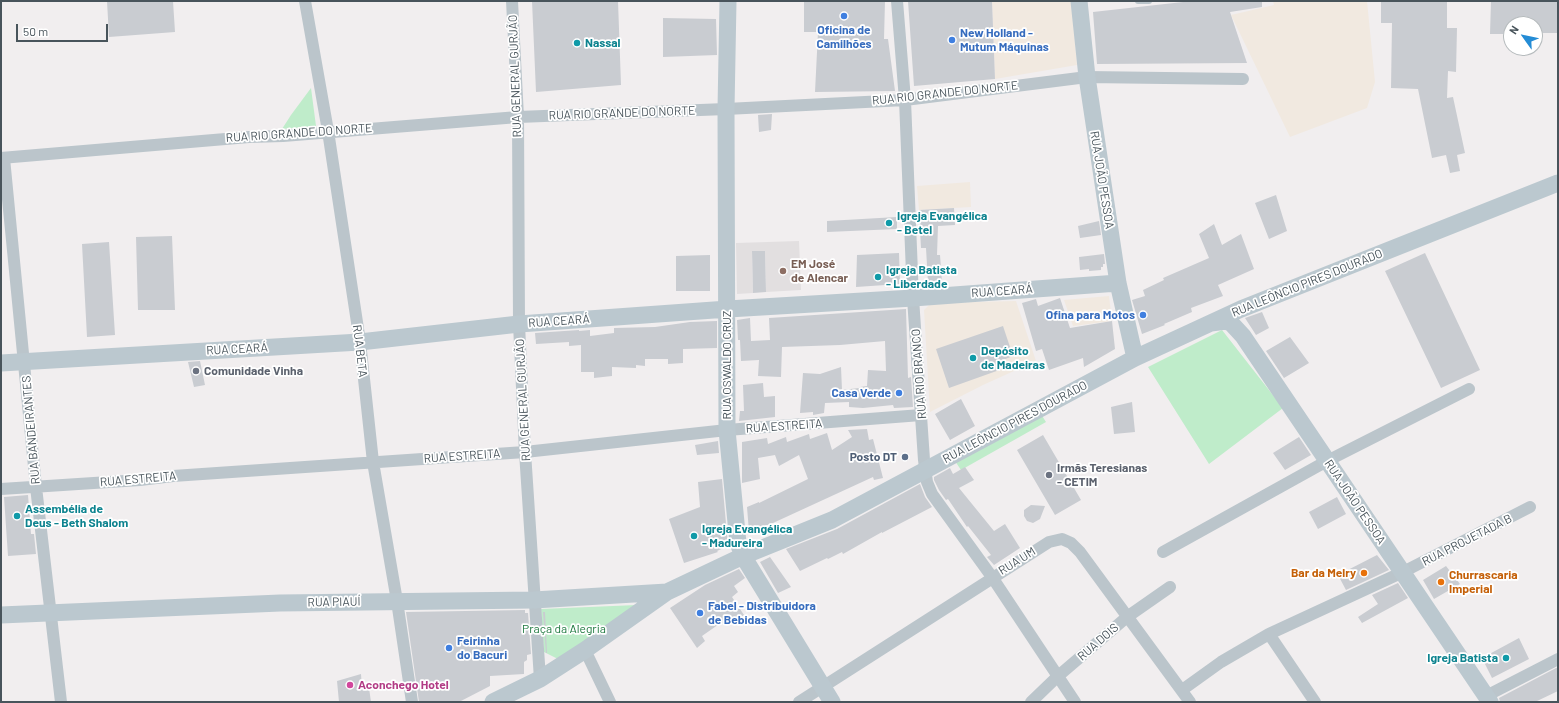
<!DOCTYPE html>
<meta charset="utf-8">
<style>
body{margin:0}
#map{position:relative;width:1559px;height:703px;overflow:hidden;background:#f1eeef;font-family:Barlow,sans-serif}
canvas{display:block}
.frame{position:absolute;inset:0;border:2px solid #48545b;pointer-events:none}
.north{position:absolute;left:1503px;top:16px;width:40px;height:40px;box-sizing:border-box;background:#fff;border:1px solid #b6bbbd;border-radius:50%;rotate:303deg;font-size:11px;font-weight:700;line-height:16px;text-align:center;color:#48545b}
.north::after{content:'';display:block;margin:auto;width:14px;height:18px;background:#248cd5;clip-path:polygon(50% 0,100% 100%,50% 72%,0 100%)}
.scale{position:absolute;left:16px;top:24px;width:92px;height:18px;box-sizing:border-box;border:2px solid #48545b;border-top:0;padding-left:5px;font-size:12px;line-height:14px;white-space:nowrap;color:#48545b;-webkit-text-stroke:3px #fff;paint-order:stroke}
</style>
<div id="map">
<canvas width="1559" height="703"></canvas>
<div class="frame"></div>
<div class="north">N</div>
<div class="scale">50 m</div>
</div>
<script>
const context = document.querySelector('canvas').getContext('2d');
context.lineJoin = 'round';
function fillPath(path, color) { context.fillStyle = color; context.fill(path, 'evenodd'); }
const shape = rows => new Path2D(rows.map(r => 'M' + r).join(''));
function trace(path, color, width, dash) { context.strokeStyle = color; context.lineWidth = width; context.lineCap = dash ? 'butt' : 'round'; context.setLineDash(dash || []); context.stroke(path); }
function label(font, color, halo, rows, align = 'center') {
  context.font = font + ' Barlow,sans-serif'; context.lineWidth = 3.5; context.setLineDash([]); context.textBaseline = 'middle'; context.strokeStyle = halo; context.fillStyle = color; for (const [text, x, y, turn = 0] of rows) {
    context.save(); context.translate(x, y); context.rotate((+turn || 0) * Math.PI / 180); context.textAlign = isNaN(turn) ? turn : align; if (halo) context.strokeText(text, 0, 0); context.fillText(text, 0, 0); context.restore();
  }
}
fillPath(shape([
 [799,241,801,290,766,292,765,251,752,251,753,293,737,294,736,243]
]), '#e2dfe0');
fillPath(shape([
 [311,88,316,126,282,129,291,115],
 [1222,330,1283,408,1209,464,1148,367],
 [1039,411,1046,422,961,470,953,458],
 [637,605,558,659,544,652,541,609]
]), '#bfecca');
fillPath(shape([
 [992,1,1071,1,1077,65,995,79],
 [1273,1,1367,1,1375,82,1367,108,1290,137,1231,15,1274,5],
 [970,182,971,207,919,210,917,186],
 [1109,296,1112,321,1073,326,1064,300],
 [1016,301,1036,361,983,385,930,412,924,310,929,305,932,303]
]), '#f1e9e0');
fillPath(shape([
 [107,1,173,1,175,32,109,37],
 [532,1,618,1,621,85,536,92],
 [804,1,885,1,884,39,888,39,895,91,815,92,818,32,804,32],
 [908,1,992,1,995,79,914,86],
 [1192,1,1262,1,1262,7,1230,12,1247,63,1097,64,1093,12],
 [1381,1,1447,1,1447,28,1457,28,1456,72,1448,71,1447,98,1453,97,1465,153,1457,155,1460,171,1450,173,1446,155,1432,158,1418,89,1391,88,1392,23,1381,23],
 [1491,1,1558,1,1558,33,1535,33,1535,24,1511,24,1511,34,1490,34],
 [663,18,716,19,717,55,663,57],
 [772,114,771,130,759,132,758,115],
 [1276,195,1287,231,1269,239,1255,203],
 [954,208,955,225,938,226,937,255,940,255,942,282,928,283,926,248,921,248,920,230,921,230,919,210],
 [897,217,897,229,827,232,827,221],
 [1099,221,1101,235,1080,238,1078,226],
 [1214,224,1222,245,1241,234,1254,269,1218,285,1223,296,1191,308,1192,312,1164,324,1165,325,1142,334,1132,300,1145,296,1143,290,1164,280,1163,278,1209,258,1199,234],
 [172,236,175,310,138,310,136,237],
 [109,242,115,335,87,337,82,244],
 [752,251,765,251,766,292,753,293],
 [899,253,900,284,856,287,857,255],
 [1425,253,1480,370,1441,388,1385,271],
 [1104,254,1105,264,1103,264,1103,267,1101,267,1101,270,1089,271,1089,269,1080,270,1079,257],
 [710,255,710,291,676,291,676,256],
 [1060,298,1070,328,1112,321,1115,349,1084,367,1083,358,1049,370,1042,349,1036,351,1022,303,1036,299,1038,306],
 [906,309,908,378,911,377,913,407,894,408,893,405,863,408,849,407,849,402,825,403,824,413,813,415,813,412,800,413,803,373,820,374,841,367,842,390,859,388,860,387,867,386,868,370,886,371,885,341,840,345,782,347,781,377,758,376,759,360,741,361,740,340,738,340,737,320,750,318,751,341,770,340,769,318],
 [1262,312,1269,328,1256,335,1245,318],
 [717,321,717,348,683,349,683,363,668,364,668,359,645,359,645,366,636,365,636,368,612,367,612,376,594,378,594,372,581,372,581,345,569,346,569,342,536,344,535,333,579,330,579,331,590,330,590,336,614,333,614,328,655,327,690,322],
 [1003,326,1013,356,1003,360,1005,368,949,388,936,349],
 [1290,337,1309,363,1284,378,1266,351],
 [200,361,205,385,194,387,188,362],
 [763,383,764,397,775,396,775,417,739,421,740,411,744,411,743,385],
 [961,399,975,426,950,440,935,414],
 [1132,402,1135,432,1114,434,1111,407],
 [867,429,869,440,873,439,883,478,874,480,873,477,773,523,749,532,747,507,759,502,759,503,808,479,799,455,779,466,775,455,758,458,760,479,742,483,742,442,767,438,768,444,786,437,787,442,809,434,810,439,827,433,832,450,852,437,848,430],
 [1043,435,1081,500,1055,515,1017,450],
 [1299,437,1311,455,1285,470,1273,453],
 [718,441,719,453,697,455,695,445],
 [965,467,974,480,959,488,994,531,1005,524,1020,548,994,565,987,557,991,555,968,526,967,527,948,499,946,500,939,490,934,480,934,477,950,468,953,474],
 [722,479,728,546,717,551,718,552,684,563,669,519,700,507,698,482],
 [920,484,925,497,932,507,882,533,882,532,843,554,842,552,828,559,827,558,800,571,786,549,837,529],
 [28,495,31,534,34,534,36,554,8,556,4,497],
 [1337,497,1346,514,1318,529,1309,512],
 [1031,505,1045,506,1040,519,1033,523,1027,521,1024,516,1024,510],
 [1377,555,1389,570,1346,590,1338,575],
 [770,557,791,587,778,593,760,562],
 [1446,566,1460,584,1434,599,1423,580],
 [739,569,745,578,734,586,738,592,732,597,744,615,734,622,724,626,722,622,702,636,705,641,697,648,670,608,705,585],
 [1398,583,1408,598,1362,623,1358,617,1378,604,1372,595],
 [525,610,525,613,528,613,531,654,527,655,527,660,524,662,524,674,490,676,490,686,459,702,419,702,406,612],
 [543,612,545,612,547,653,546,653],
 [1519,638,1529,659,1492,678,1482,658],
 [1558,667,1558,691,1535,702,1500,702,1499,698],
 [361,674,362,689,369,688,371,702,339,702,337,681]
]), '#c9ccd1');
trace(shape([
 [1138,1,1149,1]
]), '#bbc5cb', 6);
trace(shape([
 [305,1,328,131,360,342,373,462,397,601,412,702],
 [512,1,518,117,519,324,525,452,540,679],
 [897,1,905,100,913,298,924,460,927,482,932,494,992,577,1075,702],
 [1,158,249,137,283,136,518,117,726,109,905,100,1087,77,1243,79],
 [4,158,36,487,61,702],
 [1,489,140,480,173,476,525,452,727,430,921,415],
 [1163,552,1327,461,1469,389],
 [1269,634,1315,702],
 [585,650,610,702],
 [1182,690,1221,662,1269,634,1403,572,1530,507],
 [1486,696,1558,659],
 [799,702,1049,542,1062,539,1071,543,1080,552,1190,702],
 [1031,702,1057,677,1127,617,1170,587]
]), '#bbc5cb', 12);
trace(shape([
 [728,1,726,109,727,430,738,543,743,556,832,702],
 [1079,1,1087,77,1118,283,1135,358],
 [1211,323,1226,321,1231,323,1243,336,1490,702],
 [1,363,360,342,519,324,728,309,913,298,1118,283],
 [1,615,280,603,534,600,667,592],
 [493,702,540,679,585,650,667,592,743,556,832,520,1135,358,1241,309,1558,183]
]), '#bbc8cf', 17);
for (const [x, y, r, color] of [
 [844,16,4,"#3f7fe0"],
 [952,40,4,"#3f7fe0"],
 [577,43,4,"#0f9aa8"],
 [889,223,4,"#0f9aa8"],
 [783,271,4,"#8d6e63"],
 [878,277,4,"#0f9aa8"],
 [1143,315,4,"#3f7fe0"],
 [973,358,4,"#0f9aa8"],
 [196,371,4,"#6b7280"],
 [899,393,4,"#3f7fe0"],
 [905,457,4,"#5c6f8a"],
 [1049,475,4,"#6b7280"],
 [17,516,4,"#0f9aa8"],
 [694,536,4,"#0f9aa8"],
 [1364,573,4,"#e8710a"],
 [1441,582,4,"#e8710a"],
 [700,613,4,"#3f7fe0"],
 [449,648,4,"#3f7fe0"],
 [1506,658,4,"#0f9aa8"],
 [350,685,4,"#d1479c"]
]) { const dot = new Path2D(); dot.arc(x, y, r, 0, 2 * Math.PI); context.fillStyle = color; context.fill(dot); trace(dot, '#fff', 1.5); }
label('bold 12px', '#366cbe', '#fff', [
 ["Oficina de",844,30,"center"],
 ["Camilhões",844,44,"center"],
 ["New Holland -",960,33],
 ["Mutum Máquinas",960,47],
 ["Ofina para Motos",1135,315,"right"],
 ["Casa Verde",891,393,"right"],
 ["Fabel - Distribuidora",708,606],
 ["de Bebidas",708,620],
 ["Feirinha",457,641],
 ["do Bacuri",457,655]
], 'left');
label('bold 12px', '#0d838f', '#fff', [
 ["Nassal",585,43],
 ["Igreja Evangélica",897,216],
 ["- Betel",897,230],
 ["Igreja Batista",886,270],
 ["- Liberdade",886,284],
 ["Depósito",981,351],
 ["de Madeiras",981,365],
 ["Assembélia de",25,509],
 ["Deus - Beth Shalom",25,523],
 ["Igreja Evangélica",702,529],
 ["- Madureira",702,543],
 ["Igreja Batista",1498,658,"right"]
], 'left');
label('12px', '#48545b', '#fff', [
 ["RUA GENERAL GURJÃO",515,76,-92],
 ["RUA RIO GRANDE DO NORTE",945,93,-6],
 ["RUA RIO GRANDE DO NORTE",622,113,-2],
 ["RUA RIO GRANDE DO NORTE",299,133,-4],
 ["RUA JOÃO PESSOA",1102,180,81],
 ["RUA LEÔNCIO PIRES DOURADO",1307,283,-22],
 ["RUA CEARÁ",1002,291,-4],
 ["RUA CEARÁ",559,321,-4],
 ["RUA CEARÁ",237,349,-3],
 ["RUA BETA",360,351,83],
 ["RUA OSWALDO CRUZ",727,365,-90],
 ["RUA RIO BRANCO",919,374,-94],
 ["RUA GENERAL GURJÃO",523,400,-93],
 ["RUA LEÔNCIO PIRES DOURADO",1015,422,-28],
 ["RUA ESTREITA",784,426,-4],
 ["RUA BANDEIRANTES",31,430,-95],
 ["RUA ESTREITA",462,456,-4],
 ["RUA ESTREITA",138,479,-5],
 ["RUA JOÃO PESSOA",1355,502,56],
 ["RUA PROJETADA B",1467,540,-27],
 ["RUA UM",1017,561,-32],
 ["RUA PIAUÍ",334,602,-1],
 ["RUA DOIS",1098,642,-41]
]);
label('bold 12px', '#785e54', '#fff', [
 ["EM José",791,264],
 ["de Alencar",791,278]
], 'left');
label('bold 12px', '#5b616d', '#fff', [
 ["Comunidade Vinha",204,371],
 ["Irmãs Teresianas",1057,468],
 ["- CETIM",1057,482]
], 'left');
label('bold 12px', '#4e5e75', '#fff', [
 ["Posto DT",897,457]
], 'right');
label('bold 12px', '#c56008', '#fff', [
 ["Bar da Melry",1356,573],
 ["Churrascaria",1449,575,"left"],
 ["Imperial",1449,589,"left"]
], 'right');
label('12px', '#1c783d', '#fff', [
 ["Praça da Alegria",564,629]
]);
label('bold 12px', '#b23c85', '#fff', [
 ["Aconchego Hotel",358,685]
], 'left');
</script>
